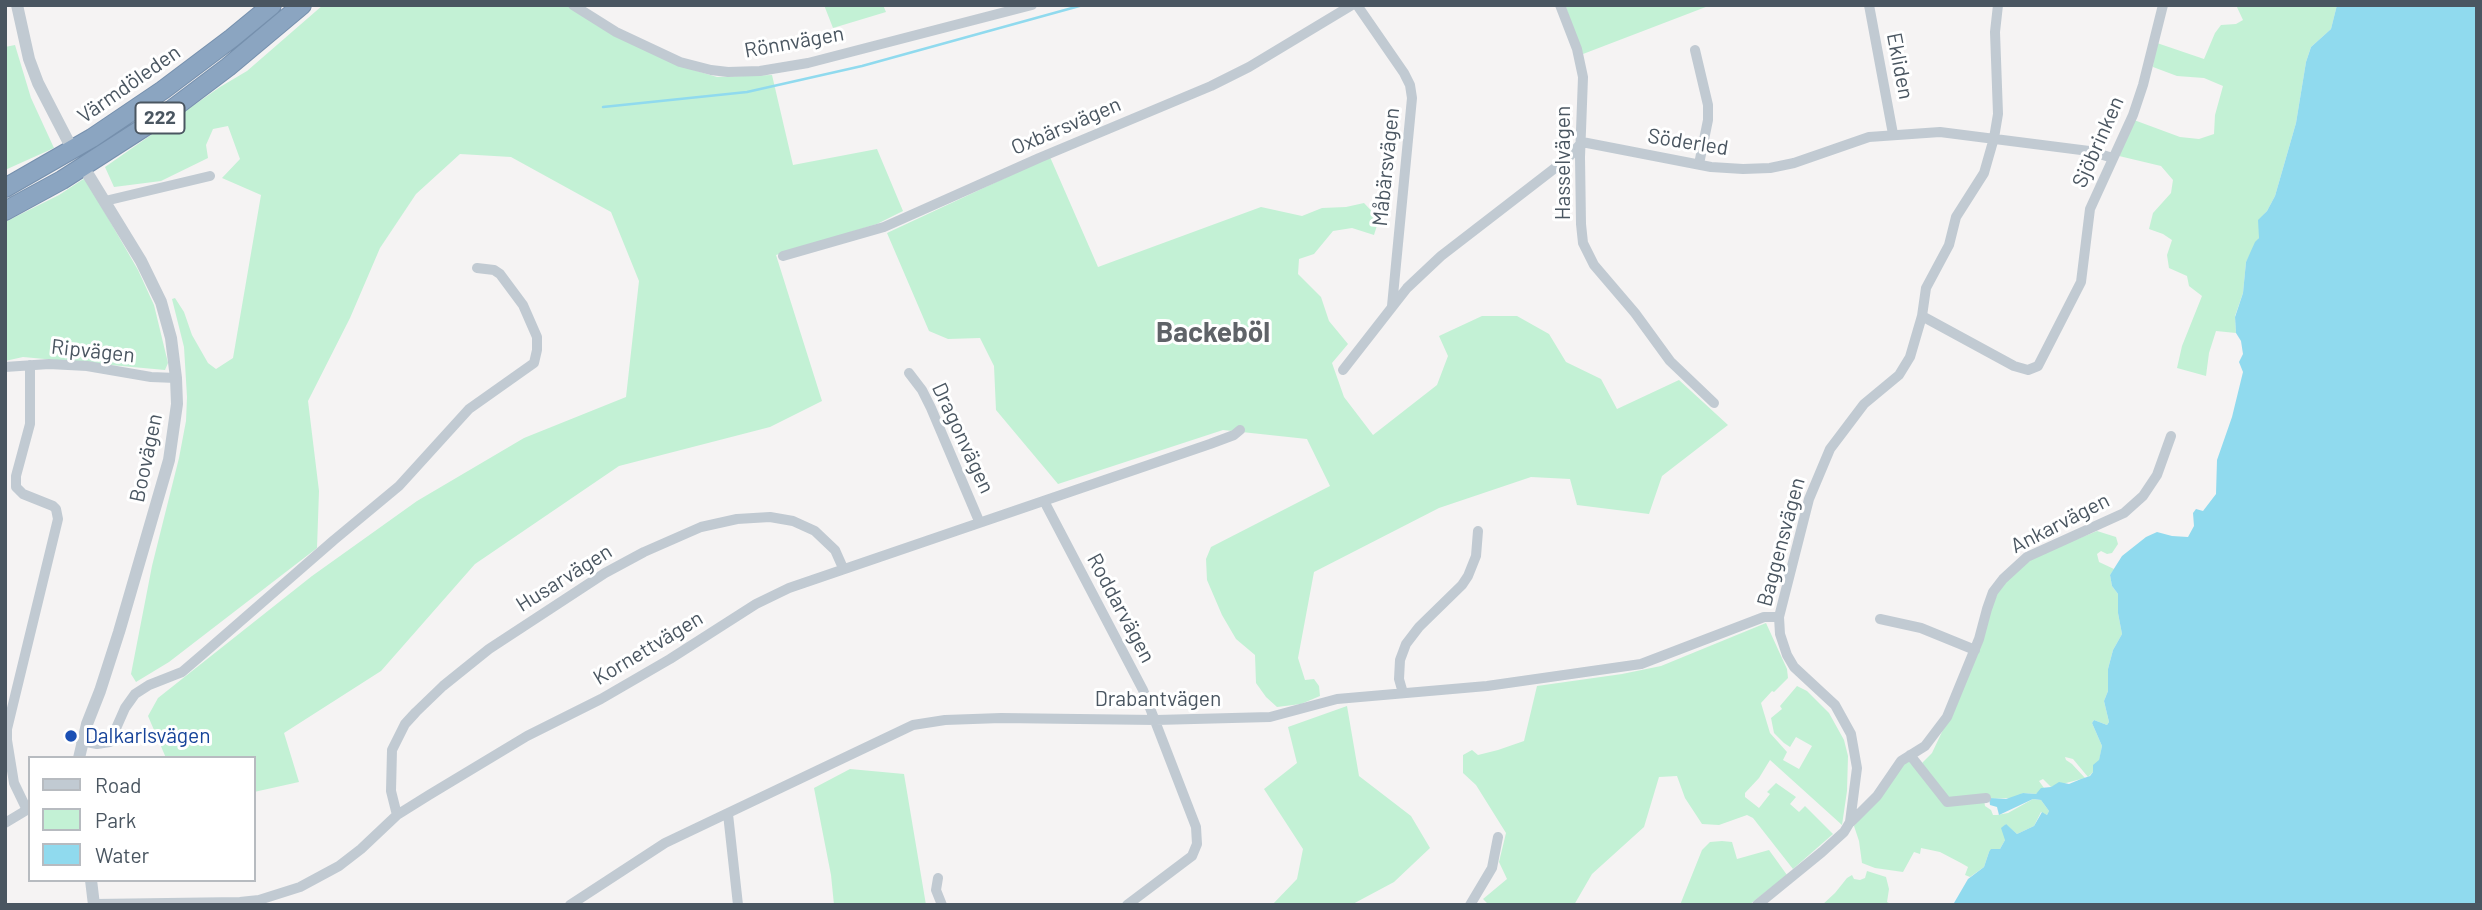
<!DOCTYPE html>
<meta charset="utf-8">
<style>
body{margin:0}
#map{position:relative;width:2482px;height:910px;overflow:hidden;background:#f5f3f3;font-family:Barlow,sans-serif}
canvas{display:block}
.frame{position:absolute;inset:0;border:7px solid #4a5661;pointer-events:none}
.legend{position:absolute;left:28px;top:756px;width:228px;height:126px;box-sizing:border-box;background:#fff;border:2px solid #b7bbc0;margin:0;padding:9px 12px;list-style:none;font-size:21px;color:#4a5661}
.legend li{display:flex;align-items:center;gap:14px;height:35px}
.legend b{width:35px;border:2px solid #b7bbc0}
</style>
<div id="map">
<canvas width="2482" height="910"></canvas>
<div class="frame"></div>
<ul class="legend">
<li><b style="height:9px;background:#c1cad2"></b>Road</li>
<li><b style="height:19px;background:#c3f1d5"></b>Park</li>
<li><b style="height:19px;background:#90daee"></b>Water</li>
</ul>
</div>
<script>
const context = document.querySelector('canvas').getContext('2d');
context.lineJoin = 'round';
function fillPath(path, color) { context.fillStyle = color; context.fill(path, 'evenodd'); }
const shape = rows => new Path2D(rows.map(r => 'M' + r).join(''));
function trace(path, color, width, dash) { context.strokeStyle = color; context.lineWidth = width; context.lineCap = dash ? 'butt' : 'round'; context.setLineDash(dash || []); context.stroke(path); }
function label(font, color, halo, rows, align = 'center') {
  context.font = font + ' Barlow,sans-serif'; context.lineWidth = 6; context.setLineDash([]); context.textBaseline = 'middle'; context.strokeStyle = halo; context.fillStyle = color; for (const [text, x, y, turn = 0] of rows) {
    context.save(); context.translate(x, y); context.rotate((+turn || 0) * Math.PI / 180); context.textAlign = isNaN(turn) ? turn : align; if (halo) context.strokeText(text, 0, 0); context.fillText(text, 0, 0); context.restore();
  }
}
fillPath(shape([
 [323,5,567,5,600,26,680,66,717,77,772,75,793,165,877,149,903,211,877,224,776,255,822,401,770,427,619,466,475,564,381,671,284,733,299,782,254,792,254,758,166,758,148,716,158,698,312,576,417,501,524,438,626,397,639,281,611,212,511,157,460,154,416,194,380,248,350,318,308,401,319,491,317,548,169,662,136,682,131,674,152,566,179,458,186,421,187,397,184,347,172,299,175,298,184,312,192,335,208,363,216,369,233,358,261,195,222,178,240,159,228,126,213,129,206,145,208,158,161,181,114,187,105,167,220,87,247,71],
 [824,5,883,5,886,12,833,28],
 [1565,5,1711,5,1583,54],
 [2236,5,2337,5,2331,29,2311,47,2306,62,2296,123,2275,196,2267,211,2259,220,2259,238,2246,262,2243,293,2235,316,2236,333,2216,331,2209,353,2206,376,2177,368,2182,346,2202,296,2189,286,2187,276,2169,268,2167,255,2172,240,2163,234,2149,229,2153,213,2171,193,2173,180,2161,166,2119,156,2134,120,2180,137,2199,139,2214,134,2215,115,2223,86,2204,78,2177,76,2153,67,2154,54,2157,43,2204,59,2215,33,2221,25,2236,24,2243,20],
 [15,45,31,98,54,148,5,170,5,47],
 [1050,157,1098,267,1261,207,1302,216,1322,208,1346,207,1364,203,1379,219,1374,235,1352,228,1333,231,1314,254,1299,259,1298,274,1321,297,1329,321,1348,344,1332,363,1344,397,1373,435,1437,385,1448,356,1439,336,1482,316,1517,316,1549,334,1566,362,1601,379,1617,409,1679,380,1728,425,1662,476,1649,514,1577,505,1570,479,1531,477,1439,508,1314,572,1298,658,1305,680,1314,679,1319,686,1320,696,1301,704,1277,707,1266,697,1256,683,1255,655,1236,639,1222,615,1207,580,1206,559,1211,547,1330,486,1307,439,1223,430,1058,484,996,410,994,366,980,338,948,339,929,331,887,233],
 [85,178,138,270,154,305,168,363,165,370,23,357,5,361,5,222,59,195],
 [2097,531,2116,537,2118,544,2112,553,2107,554,2101,551,2097,554,2099,562,2114,569,2110,575,2112,586,2118,594,2118,613,2122,634,2113,650,2108,669,2108,691,2104,701,2109,722,2107,725,2094,720,2092,723,2102,746,2099,761,2094,767,2093,772,2088,777,2073,759,2065,757,2066,760,2072,764,2085,778,2051,787,2043,779,2039,781,2044,788,2036,794,2023,793,2015,798,1948,800,1922,763,1932,753,1949,717,1998,592,2009,577,2036,556],
 [1766,623,1787,669,1788,678,1774,692,1772,691,1761,703,1770,733,1787,752,1783,760,1799,769,1812,746,1796,737,1790,747,1784,743,1774,733,1771,718,1782,709,1780,706,1797,686,1807,691,1829,713,1844,740,1848,756,1847,791,1842,825,1770,760,1759,778,1745,793,1745,797,1759,808,1770,794,1767,792,1776,783,1796,797,1790,804,1799,812,1805,806,1833,834,1793,869,1753,818,1747,815,1719,825,1702,824,1685,798,1677,776,1659,777,1644,827,1592,874,1574,905,1489,905,1483,899,1507,879,1499,862,1506,833,1476,785,1463,773,1463,755,1472,750,1478,755,1498,750,1524,741,1537,686,1622,674,1661,666],
 [1347,706,1359,776,1411,816,1430,848,1394,882,1351,905,1272,905,1297,879,1303,849,1264,789,1297,763,1288,727],
 [1909,761,1946,804,1984,800,1985,806,1991,810,1993,815,1997,815,2008,813,2033,799,2041,800,2049,811,2047,815,2041,812,2034,826,2017,834,2005,824,2005,840,2000,849,1989,852,1984,867,1970,877,1965,875,1968,867,1961,863,1940,852,1921,848,1920,854,1914,852,1903,872,1875,868,1862,863,1859,841,1854,826,1882,794,1901,765],
 [850,769,904,774,926,905,834,905,831,875,814,788],
 [1722,841,1732,842,1737,859,1769,850,1787,875,1749,905,1680,905,1702,850,1710,842],
 [1867,871,1886,877,1889,889,1887,902,1893,905,1822,905,1835,893,1847,878,1852,875,1854,879,1860,880,1865,878]
]), '#c3f1d5');
fillPath(shape([
 [2337,5,2477,5,2477,905,1958,905,1954,903,1968,879,1984,867,1989,852,1991,849,2000,849,2005,840,2001,828,2006,824,2017,834,2034,826,2042,812,2047,815,2049,811,2041,800,2033,799,1999,815,1997,807,1990,805,1989,798,2006,799,2023,793,2036,794,2041,788,2051,787,2059,782,2069,784,2081,779,2090,776,2093,772,2093,765,2099,760,2102,746,2092,723,2094,720,2107,725,2109,722,2104,701,2108,691,2108,669,2113,650,2122,634,2118,613,2118,594,2112,586,2110,575,2122,556,2146,537,2157,532,2172,536,2188,537,2194,526,2193,513,2196,509,2203,511,2216,494,2217,460,2232,417,2243,372,2239,362,2243,354,2241,341,2236,333,2235,317,2243,293,2246,262,2255,242,2259,238,2258,220,2267,211,2275,196,2296,123,2306,62,2311,47,2331,29]
]), '#90daee');
trace(shape([
 [603,107,747,92,862,66,1083,5]
]), '#90daee', 2.5);
const motorway = shape([
 [5,188,92,138,163,90,232,38,272,5],
 [5,211,62,180,171,110,228,67,302,5]
]);
trace(motorway, '#7690ad', 20);
trace(shape([
 [573,5,616,32,680,62,711,70,728,72,760,71,808,63,1032,5],
 [1357,5,1404,73,1410,85,1412,98,1392,306],
 [1560,5,1577,49,1583,77,1580,157,1581,224,1583,243,1594,265,1635,313,1670,361,1714,403],
 [1869,5,1893,134],
 [1695,50,1708,105,1708,120,1699,164],
 [105,201,210,176],
 [783,256,884,227,1039,158,1211,86,1249,67,1352,5],
 [1922,316,2014,366,2028,370,2038,366,2081,282,2090,209,2133,115,2143,85,2163,5],
 [5,367,49,364,87,366,151,377,176,378],
 [1343,370,1407,288,1441,256,1568,158,1582,142,1711,167,1743,169,1770,168,1794,163,1869,137,1940,132,2089,151,2113,158],
 [909,373,922,390,931,408,979,521],
 [1044,501,1143,690,1196,827,1197,844,1192,856,1127,905],
 [1880,619,1921,628,1975,650],
 [1403,693,1399,679,1400,660,1406,644,1419,627,1462,585,1468,576,1476,556,1478,531],
 [81,741,97,744,110,742,125,708,135,694,149,685,182,672,203,654,334,540,399,486,469,409,534,363,537,350,537,337,523,305,500,274,494,270,477,268],
 [1910,755,1947,802,1986,798],
 [27,810,14,783,7,740,7,729,58,519,56,509,53,506,23,494,16,487,16,476,30,424,30,365],
 [728,814,738,905],
 [397,815,391,791,392,750,405,724,416,712,443,686,489,649,605,573,644,552,701,527,737,519,770,517,793,521,815,531,835,550,843,568],
 [1851,822,1877,796,1901,761,1925,746,1947,717,1979,639,1987,609,1993,592,2003,579,2027,557,2124,513,2143,496,2157,475,2171,436],
 [5,823,30,808],
 [938,878,936,890,942,905],
 [94,904,240,902,259,900,300,887,339,866,361,849,397,815,429,795,527,736,601,699,670,659,756,604,789,588,1210,444,1234,435,1240,430],
 [570,905,665,843,913,725,945,720,1001,718,1156,720,1270,717,1337,699,1487,686,1641,664,1764,617,1779,617],
 [1470,905,1492,868,1498,837],
 [1757,905,1822,852,1844,832,1850,822,1857,768,1851,734,1835,705,1794,667,1787,655,1780,634,1779,617,1809,499,1830,449,1864,404,1899,375,1910,357,1922,316,1926,288,1949,245,1956,217,1984,173,1994,138,1998,114,1995,32,1998,5]
]), '#c1cad2', 10);
trace(shape([
 [17,5,29,59,38,83,68,141],
 [79,758,87,724,100,691,119,632,169,460,177,404,176,378,171,338,161,302,141,261,89,176],
 [91,880,94,905]
]), '#c1cad2', 12);
trace(motorway, '#8ba5c1', 18);
for (const [x, y, r, color] of [
 [71,736,7,"#1a4fb4"]
]) { const dot = new Path2D(); dot.arc(x, y, r, 0, 2 * Math.PI); context.fillStyle = color; context.fill(dot); trace(dot, '#fff', 2.5); }
for (const [x, y, w] of [
 [160,118,49]
]) { const box = new Path2D(); box.roundRect(x - w / 2, y - 15.5, w, 31, 5); context.fillStyle = '#fff'; context.fill(box); trace(box, '#4a5661', 2); }
label('bold 19px', '#4a5661', null, [
 ["222",160,118]
]);
label('21px', '#4a5661', '#fff', [
 ["Rönnvägen",794,42,-10],
 ["Ekliden",1900,66,79],
 ["Värmdöleden",129,84,-35],
 ["Oxbärsvägen",1066,126,-23],
 ["Söderled",1688,142,9],
 ["Sjöbrinken",2098,142,-66],
 ["Hasselvägen",1563,163,-90],
 ["Måbärsvägen",1386,167,-84],
 ["Ripvägen",93,351,6],
 ["Dragonvägen",963,438,65],
 ["Boovägen",146,458,-78],
 ["Ankarvägen",2060,523,-27],
 ["Baggensvägen",1781,542,-75],
 ["Husarvägen",564,578,-32],
 ["Roddarvägen",1121,608,62],
 ["Kornettvägen",648,648,-31],
 ["Drabantvägen",1158,699]
]);
label('21px', '#164399', '#fff', [
 ["Dalkarlsvägen",85,736]
], 'left');
label('bold 28px', '#5f6368', '#fff', [
 ["Backeböl",1213,333]
]);
</script>
